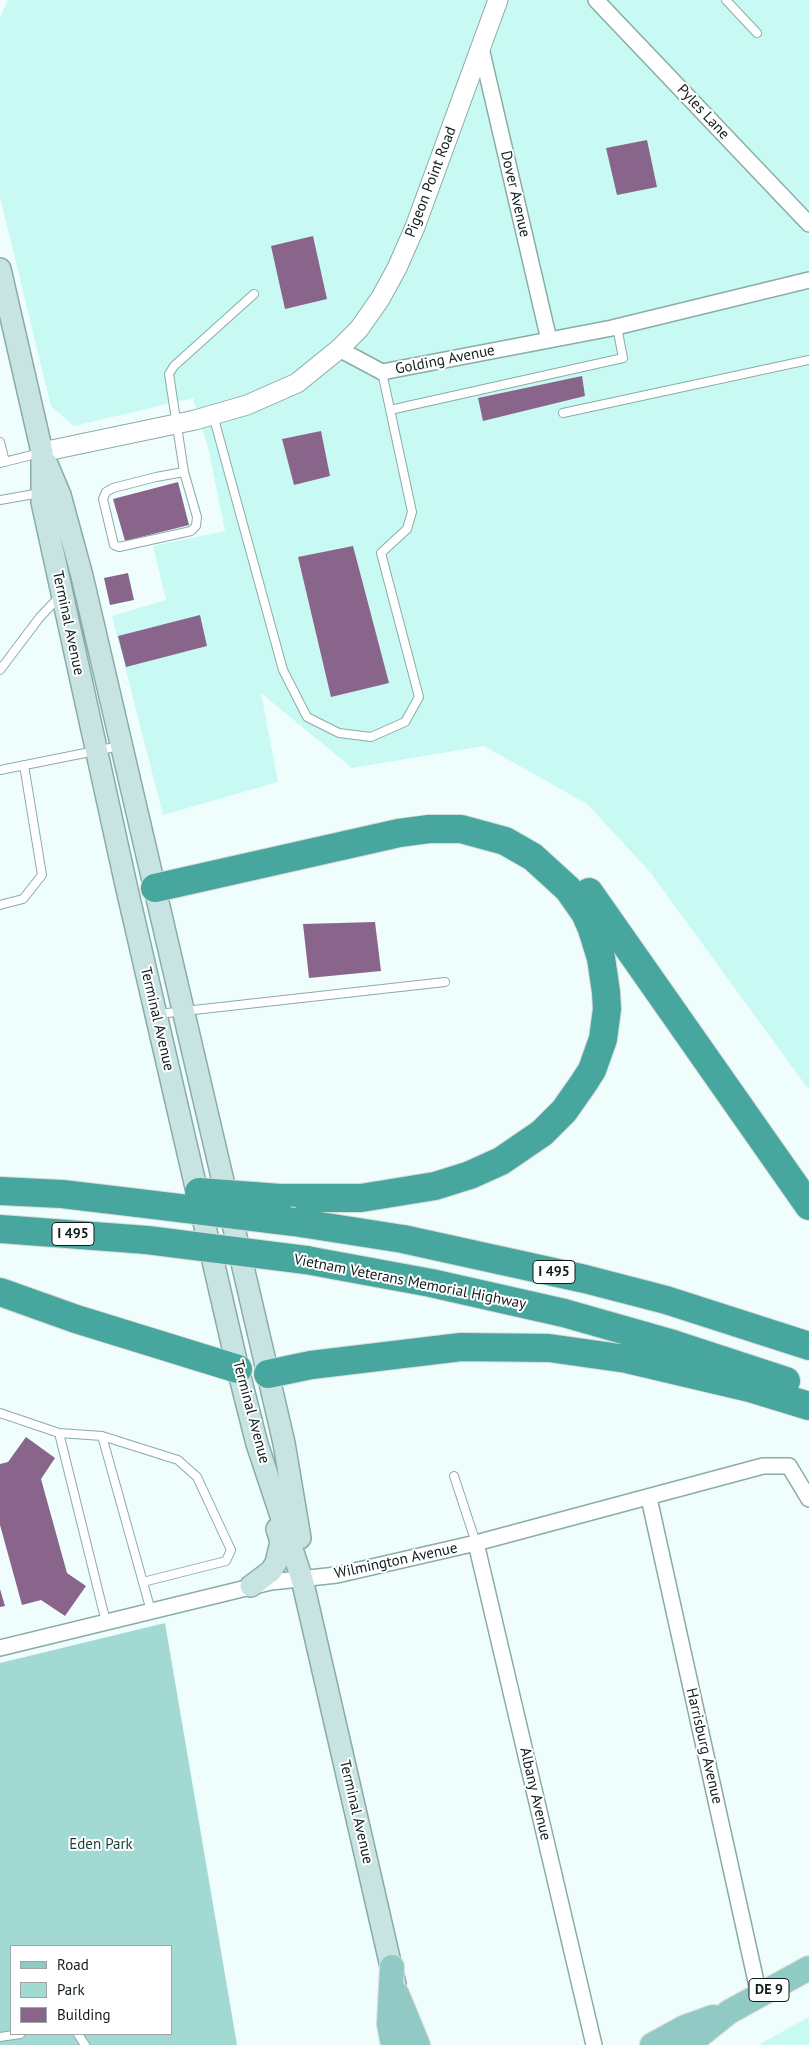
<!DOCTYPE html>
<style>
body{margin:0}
#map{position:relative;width:809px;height:2045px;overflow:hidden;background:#effefc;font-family:"PT Sans",sans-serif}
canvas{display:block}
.legend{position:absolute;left:10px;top:1945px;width:162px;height:90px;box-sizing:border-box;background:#fff;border:1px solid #9fa5a4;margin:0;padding:6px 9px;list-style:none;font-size:15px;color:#0f1d1b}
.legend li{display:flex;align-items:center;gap:10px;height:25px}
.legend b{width:25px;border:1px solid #9fa5a4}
</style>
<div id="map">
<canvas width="809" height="2045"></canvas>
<ul class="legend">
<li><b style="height:6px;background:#91cac4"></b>Road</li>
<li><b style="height:14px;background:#a2d9d3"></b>Park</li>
<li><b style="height:14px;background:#8a658b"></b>Building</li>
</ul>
</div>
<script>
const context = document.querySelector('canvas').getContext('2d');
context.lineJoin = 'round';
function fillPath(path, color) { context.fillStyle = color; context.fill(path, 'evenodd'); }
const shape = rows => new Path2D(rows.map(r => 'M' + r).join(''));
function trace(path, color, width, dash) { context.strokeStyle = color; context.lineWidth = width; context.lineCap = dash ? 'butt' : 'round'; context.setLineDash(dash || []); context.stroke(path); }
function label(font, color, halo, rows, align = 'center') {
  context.font = font + ' "PT Sans",sans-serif'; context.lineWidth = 4; context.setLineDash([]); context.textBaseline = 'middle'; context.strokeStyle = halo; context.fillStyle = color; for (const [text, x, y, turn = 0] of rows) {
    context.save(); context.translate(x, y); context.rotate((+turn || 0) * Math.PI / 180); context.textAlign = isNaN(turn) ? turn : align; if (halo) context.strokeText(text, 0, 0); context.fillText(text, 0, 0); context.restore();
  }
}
fillPath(shape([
 [8,0,809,0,809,1090,650,872,587,804,484,746,352,768,261,693,278,782,163,815,112,616,166,600,153,546,225,531,208,447,193,398,74,426,51,406,0,197,0,17],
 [809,2017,809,2045,758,2045]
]), '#c9f9f3');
fillPath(shape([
 [165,1623,237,2045,0,2045,0,1663],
 [11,1946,171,1946,171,2034,11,2034]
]), '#a2d9d3');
fillPath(shape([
 [647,140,657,187,617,195,606,148],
 [313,236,327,299,285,309,271,246],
 [582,376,585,396,483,421,478,398],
 [321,431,330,476,294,485,282,439],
 [178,482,189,525,125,541,113,499],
 [353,546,389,683,331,697,298,557],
 [128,573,134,600,110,605,104,578],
 [200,615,207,646,126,667,118,636],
 [375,922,381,971,309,978,303,924],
 [26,1437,55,1458,41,1479,67,1573,86,1586,65,1616,41,1600,22,1605,0,1525,0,1464,8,1462],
 [0,1589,5,1606,0,1607]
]), '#8a658b');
const service = shape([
 [726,0,757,33],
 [390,410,623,358,617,327],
 [563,413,809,360],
 [213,415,283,670,307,717,339,733,371,737,405,722,419,697,381,553,407,529,412,512,382,372],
 [0,442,5,462],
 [0,463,40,453],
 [184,472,156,477,113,488,106,492,103,499,114,545,119,547,191,531,196,526,197,517,184,472,169,374,174,366,254,294],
 [0,500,40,493],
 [0,670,40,617,60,596],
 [0,770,120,746],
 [0,905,23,899,42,875,24,765],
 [158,1014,445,982],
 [0,1413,59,1433,106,1622],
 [59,1433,102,1436,178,1460,197,1477,231,1550,226,1561,143,1582],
 [102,1436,151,1611],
 [454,1476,476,1543],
 [78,2034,85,2045],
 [0,2037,20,2034]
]);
const minor = shape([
 [596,0,809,224],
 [481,48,549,340],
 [339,349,382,372,612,328,809,280],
 [649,1498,759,1995],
 [476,1543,594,2045],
 [0,1648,271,1582,337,1575,476,1543,763,1466,789,1466,809,1499]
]);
const tertiary = shape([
 [42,452,195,420,247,405,297,383,339,349,359,329,380,299,397,268,415,227,498,0]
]);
const secondary = shape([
 [0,269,42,452,42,502,126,885,238,1369,257,1444,302,1579,395,1984],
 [46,462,60,495,82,576,284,1443,300,1538],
 [251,1586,271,1571,276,1563,281,1542,277,1529]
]);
const primary = shape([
 [392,1967,389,2024,393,2045],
 [397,1994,418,2045],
 [652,2045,685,2027,713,2017],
 [688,2045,729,2012,809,1968]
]);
const motorway = shape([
 [155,888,399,833,429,829,461,829,505,841,533,857,568,889,585,913,592,929,601,958,606,992,607,1009,603,1039,592,1070,583,1084,564,1111,542,1133,501,1161,470,1175,435,1186,361,1198,280,1198],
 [589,892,809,1206],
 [0,1191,62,1194,138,1203],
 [294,1222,403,1239,585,1279,666,1300,809,1346],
 [0,1229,147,1240],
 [306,1260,431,1283,564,1313,673,1344,786,1381],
 [0,1292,76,1319,238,1369],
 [268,1374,311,1365,461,1347,549,1348,627,1359,750,1388,809,1406]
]);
trace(service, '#89aca8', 10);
trace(minor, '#89aca8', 18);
trace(tertiary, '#89aca8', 21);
trace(secondary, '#89aca8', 24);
trace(primary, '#d9dbdb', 26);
trace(motorway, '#d9dbdb', 30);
trace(service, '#fff', 8);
trace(minor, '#fff', 15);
trace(tertiary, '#fff', 19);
trace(secondary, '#c8e4e2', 21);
trace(primary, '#91cac4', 24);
trace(motorway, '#47a69d', 28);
const motorwayBridge = shape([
 [199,1192,280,1198],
 [138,1203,294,1222],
 [147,1240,306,1260]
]);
trace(motorwayBridge, '#d9dbdb', 30, []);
trace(motorwayBridge, '#47a69d', 28);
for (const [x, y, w] of [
 [73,1234,42],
 [554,1272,42],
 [769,1990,40]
]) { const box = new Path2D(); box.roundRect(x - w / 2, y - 11.5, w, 23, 4); context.fillStyle = '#fff'; context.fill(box); trace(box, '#0f1d1b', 1); }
label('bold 14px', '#0f1d1b', null, [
 ["I 495",73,1234],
 ["I 495",554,1272],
 ["DE 9",769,1990]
]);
label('15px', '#0f1d1b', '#fff', [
 ["Pyles Lane",703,112,47],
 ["Pigeon Point Road",431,182,-69],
 ["Dover Avenue",515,194,77],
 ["Golding Avenue",445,360,-11],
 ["Terminal Avenue",68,623,78],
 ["Terminal Avenue",157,1019,77],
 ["Vietnam Veterans Memorial Highway",410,1282,11],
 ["Terminal Avenue",251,1412,75],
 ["Wilmington Avenue",396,1561,-12],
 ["Harrisburg Avenue",704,1746,77],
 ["Albany Avenue",535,1794,77],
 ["Terminal Avenue",356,1812,77]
]);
label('15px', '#1a3c39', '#fff', [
 ["Eden Park",101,1845]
]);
</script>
